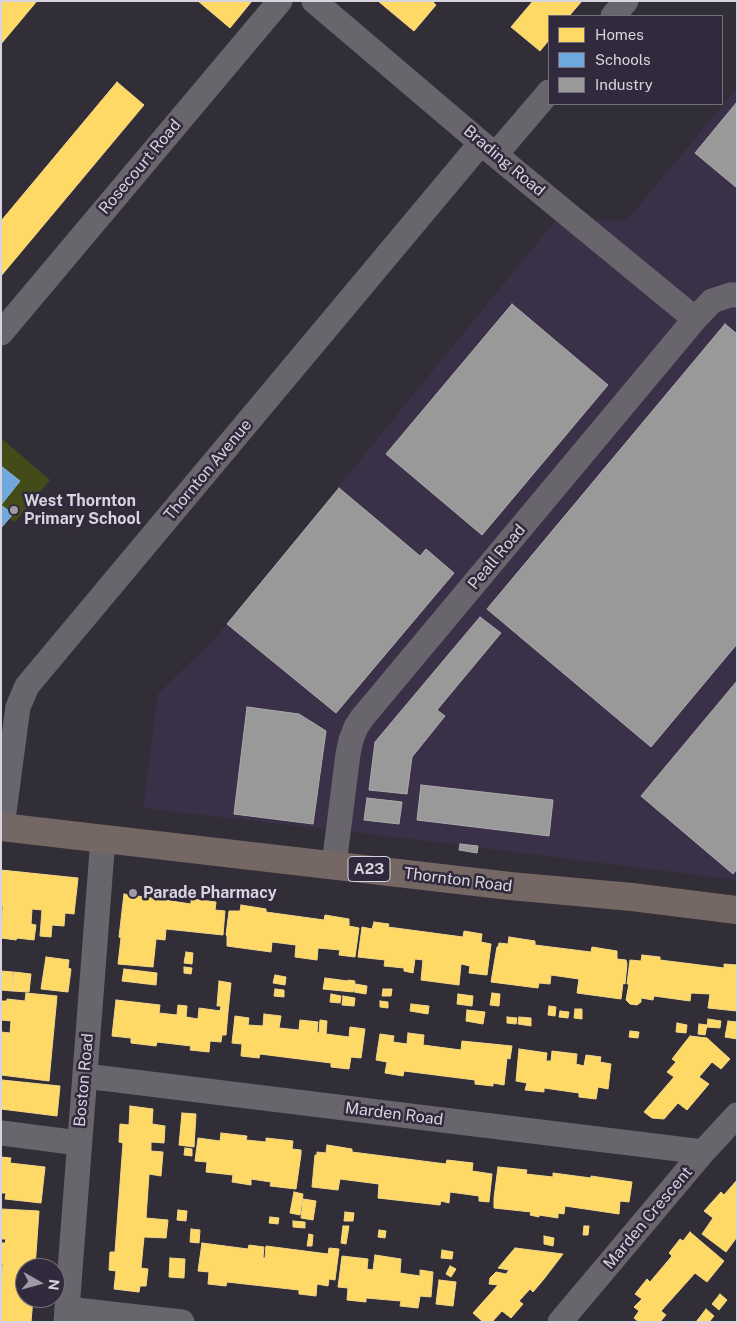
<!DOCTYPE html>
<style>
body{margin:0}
#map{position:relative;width:738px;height:1323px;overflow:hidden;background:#322e38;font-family:"Public Sans",sans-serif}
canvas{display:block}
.frame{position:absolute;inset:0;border:2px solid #d7d3df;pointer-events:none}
.legend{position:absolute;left:548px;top:15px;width:175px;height:90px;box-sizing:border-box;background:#312a3c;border:1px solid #736e7d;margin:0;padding:6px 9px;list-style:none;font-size:15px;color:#d7d3df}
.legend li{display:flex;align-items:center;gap:10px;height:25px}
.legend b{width:25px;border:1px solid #736e7d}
.north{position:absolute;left:15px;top:1258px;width:50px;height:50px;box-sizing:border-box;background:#312a3c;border:1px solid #736e7d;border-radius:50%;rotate:97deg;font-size:14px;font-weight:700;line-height:20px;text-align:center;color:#d7d3df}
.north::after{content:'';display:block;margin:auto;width:18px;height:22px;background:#9d99a5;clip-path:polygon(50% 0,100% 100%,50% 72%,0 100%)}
</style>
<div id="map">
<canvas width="738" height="1323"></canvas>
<div class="frame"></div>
<ul class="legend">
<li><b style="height:14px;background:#ffd966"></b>Homes</li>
<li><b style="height:14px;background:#6fa8dc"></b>Schools</li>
<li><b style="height:14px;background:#999"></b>Industry</li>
</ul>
<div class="north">N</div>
</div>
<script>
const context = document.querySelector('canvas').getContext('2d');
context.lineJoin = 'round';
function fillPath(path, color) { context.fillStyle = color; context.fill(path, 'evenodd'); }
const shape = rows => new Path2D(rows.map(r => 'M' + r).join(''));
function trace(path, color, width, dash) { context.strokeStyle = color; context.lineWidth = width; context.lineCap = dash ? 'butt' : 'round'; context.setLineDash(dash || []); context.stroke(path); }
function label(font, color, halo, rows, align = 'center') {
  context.font = font + ' "Public Sans",sans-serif'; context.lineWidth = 5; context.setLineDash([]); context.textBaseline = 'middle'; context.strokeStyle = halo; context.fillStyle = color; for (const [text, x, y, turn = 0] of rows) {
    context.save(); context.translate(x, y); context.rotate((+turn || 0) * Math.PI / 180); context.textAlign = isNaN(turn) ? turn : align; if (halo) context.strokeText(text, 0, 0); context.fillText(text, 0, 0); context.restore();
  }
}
fillPath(shape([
 [737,88,737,880,404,838,143,808,158,694,216,637,555,221,627,220]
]), '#3a3148');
fillPath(shape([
 [1,438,50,480,15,522,9,518,13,514,1,505,20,481,1,466]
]), '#434c19');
const homes = shape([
 [1,1,37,1,1,44,1,1],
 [198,1,252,1,230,28,198,1],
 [378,1,432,1,436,5,414,31,378,1],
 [533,1,582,1,569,16,549,16,549,40,540,51,511,27,533,1],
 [117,82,144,105,1,276,1,221,117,82],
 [1,870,78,878,74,914,65,913,64,926,52,925,51,937,40,936,42,910,32,909,31,924,36,925,34,940,17,938,16,940,1,938,3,906,1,906,1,870],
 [124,894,191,904,191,899,216,902,215,910,225,911,223,935,166,929,165,940,156,939,153,967,118,964,121,938,119,937,124,894],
 [241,905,266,909,266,912,324,920,325,915,349,919,349,926,359,928,355,957,339,955,340,950,318,948,317,960,295,957,296,945,272,942,271,952,227,946,227,936,226,935,229,911,240,911,241,905],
 [374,922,389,924,388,927,463,937,464,931,482,934,481,942,491,944,487,975,469,973,470,966,461,964,459,985,421,980,423,960,415,959,413,973,404,971,404,968,384,966,385,960,358,957,362,927,372,929,374,922],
 [509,937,535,941,535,945,591,952,592,947,617,951,617,959,626,960,627,964,625,984,623,983,621,999,577,993,579,979,551,975,550,984,539,983,538,988,491,982,497,947,498,947,499,943,508,944,509,937],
 [186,952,193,953,192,964,184,963,186,952],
 [642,955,660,957,660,960,724,968,724,964,737,965,737,1011,708,1008,710,994,691,993,690,1001,654,996,653,1000,641,998,641,1002,637,1005,630,1004,626,1000,629,984,627,984,630,960,641,961,642,955],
 [46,957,69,960,68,968,71,969,68,992,41,989,46,957],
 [184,967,192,968,191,974,184,973,184,967],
 [124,969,157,973,156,985,122,981,124,969],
 [1,971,13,972,12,991,1,990,1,971],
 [14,972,31,974,29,992,12,991,14,972],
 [275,975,286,977,285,985,273,983,275,975],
 [325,978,348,981,348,980,355,981,353,992,323,989,325,978],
 [219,981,231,983,228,1012,220,1011,221,1006,217,1006,219,981],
 [355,984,367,986,366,994,354,992,355,984],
 [275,989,284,990,284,997,274,996,275,989],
 [383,989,392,989,391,996,382,996,383,989],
 [26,993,57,996,49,1081,1,1075,1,1032,10,1033,11,1021,1,1020,1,1001,7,1001,7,999,25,1001,26,993],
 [492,993,500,994,499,1006,490,1005,492,993],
 [331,994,341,996,340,1003,330,1002,331,994],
 [458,994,473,996,472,1006,457,1004,458,994],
 [343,996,355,998,354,1006,342,1005,343,996],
 [116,1000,160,1005,159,1013,177,1015,178,1005,187,1006,186,1017,198,1019,199,1008,228,1012,226,1035,222,1035,221,1042,210,1041,209,1052,190,1050,191,1046,157,1042,156,1046,131,1043,131,1038,112,1036,116,1000],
 [380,1001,388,1002,388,1008,380,1007,380,1001],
 [411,1004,429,1006,428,1014,410,1011,411,1004],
 [549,1006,556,1007,555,1016,548,1015,549,1006],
 [575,1009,582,1009,582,1019,574,1018,575,1009],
 [467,1010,485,1012,483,1024,466,1021,467,1010],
 [560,1011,569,1012,568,1018,559,1017,560,1011],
 [264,1014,281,1016,279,1028,299,1030,300,1020,318,1022,317,1032,319,1033,320,1020,327,1021,326,1034,349,1037,350,1027,365,1029,361,1058,351,1057,349,1069,331,1067,331,1063,260,1054,259,1058,241,1056,242,1044,232,1043,235,1016,249,1018,248,1025,263,1026,264,1014],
 [507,1017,517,1018,516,1024,507,1023,507,1017],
 [519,1017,531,1018,531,1026,518,1024,519,1017],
 [708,1019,721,1021,720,1028,707,1027,708,1019],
 [728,1021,737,1022,737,1039,725,1037,728,1021],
 [677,1023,687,1025,686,1033,676,1032,677,1023],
 [699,1024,707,1025,705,1035,698,1034,699,1024],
 [630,1031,639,1032,638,1038,629,1037,630,1031],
 [408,1033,424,1035,423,1045,461,1050,462,1041,512,1046,510,1059,507,1058,504,1085,493,1083,493,1086,475,1084,475,1080,404,1071,403,1076,385,1073,387,1062,376,1060,380,1034,394,1036,393,1042,407,1044,408,1033],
 [690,1036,707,1038,730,1059,721,1069,712,1062,699,1077,709,1084,687,1110,678,1103,664,1119,652,1118,644,1112,674,1077,667,1072,676,1062,672,1059,690,1036],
 [519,1049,547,1053,546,1061,551,1061,552,1051,577,1054,576,1064,584,1066,586,1055,601,1057,600,1062,611,1064,608,1089,598,1087,596,1099,579,1097,579,1093,544,1088,544,1092,525,1090,527,1083,516,1081,519,1049],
 [2,1080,60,1086,57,1116,1,1109,2,1080],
 [130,1106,153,1109,152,1124,165,1126,164,1143,151,1142,151,1151,163,1152,161,1176,149,1174,146,1218,168,1220,166,1238,144,1237,141,1268,148,1269,146,1286,140,1286,139,1292,114,1289,116,1271,109,1270,110,1252,115,1252,123,1143,119,1142,120,1124,129,1125,130,1106],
 [182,1113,196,1114,194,1147,179,1145,182,1113],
 [221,1133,247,1136,246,1140,266,1142,266,1138,293,1141,292,1149,301,1150,301,1154,296,1189,270,1186,271,1182,251,1179,251,1185,232,1182,233,1175,206,1172,207,1162,195,1161,198,1138,220,1141,221,1133],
 [327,1145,352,1149,352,1152,446,1164,447,1160,473,1163,472,1171,492,1174,489,1202,479,1201,479,1196,450,1192,449,1203,441,1201,440,1205,378,1198,379,1184,340,1179,338,1190,312,1187,315,1155,317,1155,317,1152,326,1153,327,1145],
 [185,1148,192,1149,192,1156,184,1155,185,1148],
 [1,1157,11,1158,10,1163,45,1167,41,1203,5,1199,6,1193,1,1193,1,1157],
 [498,1167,527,1170,526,1174,553,1177,553,1173,591,1178,591,1176,632,1182,629,1202,620,1201,619,1214,565,1206,564,1214,558,1213,558,1218,539,1215,539,1217,530,1215,531,1212,494,1208,494,1198,498,1167],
 [737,1180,737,1237,726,1252,702,1234,713,1218,704,1211,721,1192,724,1195,737,1180],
 [294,1192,303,1194,300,1215,290,1213,294,1192],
 [303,1199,316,1201,313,1220,301,1218,303,1199],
 [1,1209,39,1211,35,1268,25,1268,25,1298,33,1298,31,1322,1,1322,1,1273,2,1273,3,1264,1,1264,1,1243,5,1243,6,1239,1,1239,1,1209],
 [178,1210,187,1211,186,1221,177,1220,178,1210],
 [345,1212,354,1213,353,1221,344,1221,345,1212],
 [270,1217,279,1218,278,1224,269,1223,270,1217],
 [293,1221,305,1222,305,1228,293,1227,293,1221],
 [343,1226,349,1226,346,1244,341,1243,343,1226],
 [584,1226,589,1226,588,1235,583,1235,584,1226],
 [191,1229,200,1230,199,1243,190,1242,191,1229],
 [379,1230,386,1231,385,1238,378,1237,379,1230],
 [690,1232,724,1261,707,1282,695,1273,661,1311,666,1315,660,1322,639,1322,634,1318,639,1311,634,1307,642,1299,635,1294,647,1279,650,1282,672,1256,669,1253,680,1239,683,1241,690,1232],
 [309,1234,313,1235,312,1246,307,1246,309,1234],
 [544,1236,554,1238,553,1246,544,1244,544,1236],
 [202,1243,248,1249,249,1245,264,1247,263,1258,265,1258,266,1246,328,1254,329,1248,339,1249,335,1280,329,1279,328,1286,317,1284,316,1296,299,1294,299,1290,227,1282,226,1286,208,1284,209,1272,198,1271,202,1243],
 [515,1248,563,1254,544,1279,533,1292,530,1289,519,1301,523,1304,511,1318,502,1311,492,1322,483,1322,473,1313,498,1285,489,1284,490,1278,496,1272,506,1274,509,1270,498,1268,515,1248],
 [442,1250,453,1252,452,1259,441,1258,442,1250],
 [375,1255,401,1259,400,1273,420,1276,420,1270,433,1272,431,1297,420,1296,418,1308,400,1306,401,1301,366,1298,366,1302,347,1300,348,1288,338,1287,342,1256,368,1259,367,1269,373,1270,375,1255],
 [170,1258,185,1259,184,1278,169,1277,170,1258],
 [450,1266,456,1269,451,1277,446,1274,450,1266],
 [439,1280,456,1282,453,1306,436,1304,439,1280],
 [720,1294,727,1300,719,1310,712,1304,720,1294],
 [706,1309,714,1316,709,1322,696,1322,706,1309]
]);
fillPath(homes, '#ffd966');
trace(homes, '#f3d78a', 1);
const schools = shape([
 [1,466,20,481,1,505,13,514,1,528,1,466]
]);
fillPath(schools, '#6fa8dc');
trace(schools, '#8eb5dd', 1);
const industry = shape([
 [737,102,737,188,695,153,737,102],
 [512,304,608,385,482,535,386,454,512,304],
 [725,324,737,334,737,644,651,747,487,609,725,324],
 [339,488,420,556,426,549,454,573,336,713,227,624,339,488],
 [480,617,501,633,437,710,445,716,412,757,407,794,369,790,375,742,480,617],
 [737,681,737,869,733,874,641,796,737,681],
 [247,707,299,714,326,731,313,824,234,814,247,707],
 [421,785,553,800,549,836,417,820,421,785],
 [367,798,402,802,399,824,364,820,367,798],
 [460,844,478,846,477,853,459,850,460,844]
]);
fillPath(industry, '#999');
trace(industry, '#acaaae', 1);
trace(shape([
 [314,1,481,143,695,319],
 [613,16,626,1],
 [496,154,549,92],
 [1,333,280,1],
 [2,827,18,707,27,686,481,143],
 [334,865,348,754,351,740,356,727,362,718,695,319,712,301,730,295,737,295],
 [85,1076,703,1152],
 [1,1133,79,1143],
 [67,1309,182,1322],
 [66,1322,103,838],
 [560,1322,703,1152,737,1115]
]), '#68656d', 25);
trace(shape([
 [1,827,510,886,632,897,737,910]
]), '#756763', 28);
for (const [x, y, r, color] of [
 [14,510,5,"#9d99a5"],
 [133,893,5,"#9d99a5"]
]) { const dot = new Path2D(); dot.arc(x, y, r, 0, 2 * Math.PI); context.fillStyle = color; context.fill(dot); trace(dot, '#312a3c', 2); }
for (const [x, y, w] of [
 [369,869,42]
]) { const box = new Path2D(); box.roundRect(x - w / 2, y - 12.5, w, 25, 4); context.fillStyle = '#312a3c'; context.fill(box); trace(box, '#d7d3df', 1); }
label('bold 15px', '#d7d3df', null, [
 ["A23",369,869]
]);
label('16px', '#d7d3df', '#312a3c', [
 ["Brading Road",504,161,40],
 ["Rosecourt Road",140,167,-50],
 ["Thornton Avenue",208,470,-50],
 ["Peall Road",497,557,-50],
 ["Thornton Road",458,880,7],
 ["Boston Road",84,1080,-85],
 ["Marden Road",394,1114,7],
 ["Marden Crescent",648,1218,-50]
]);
label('bold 16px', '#d7d3df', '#312a3c', [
 ["West Thornton",24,501],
 ["Primary School",24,519],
 ["Parade Pharmacy",143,893]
], 'left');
</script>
